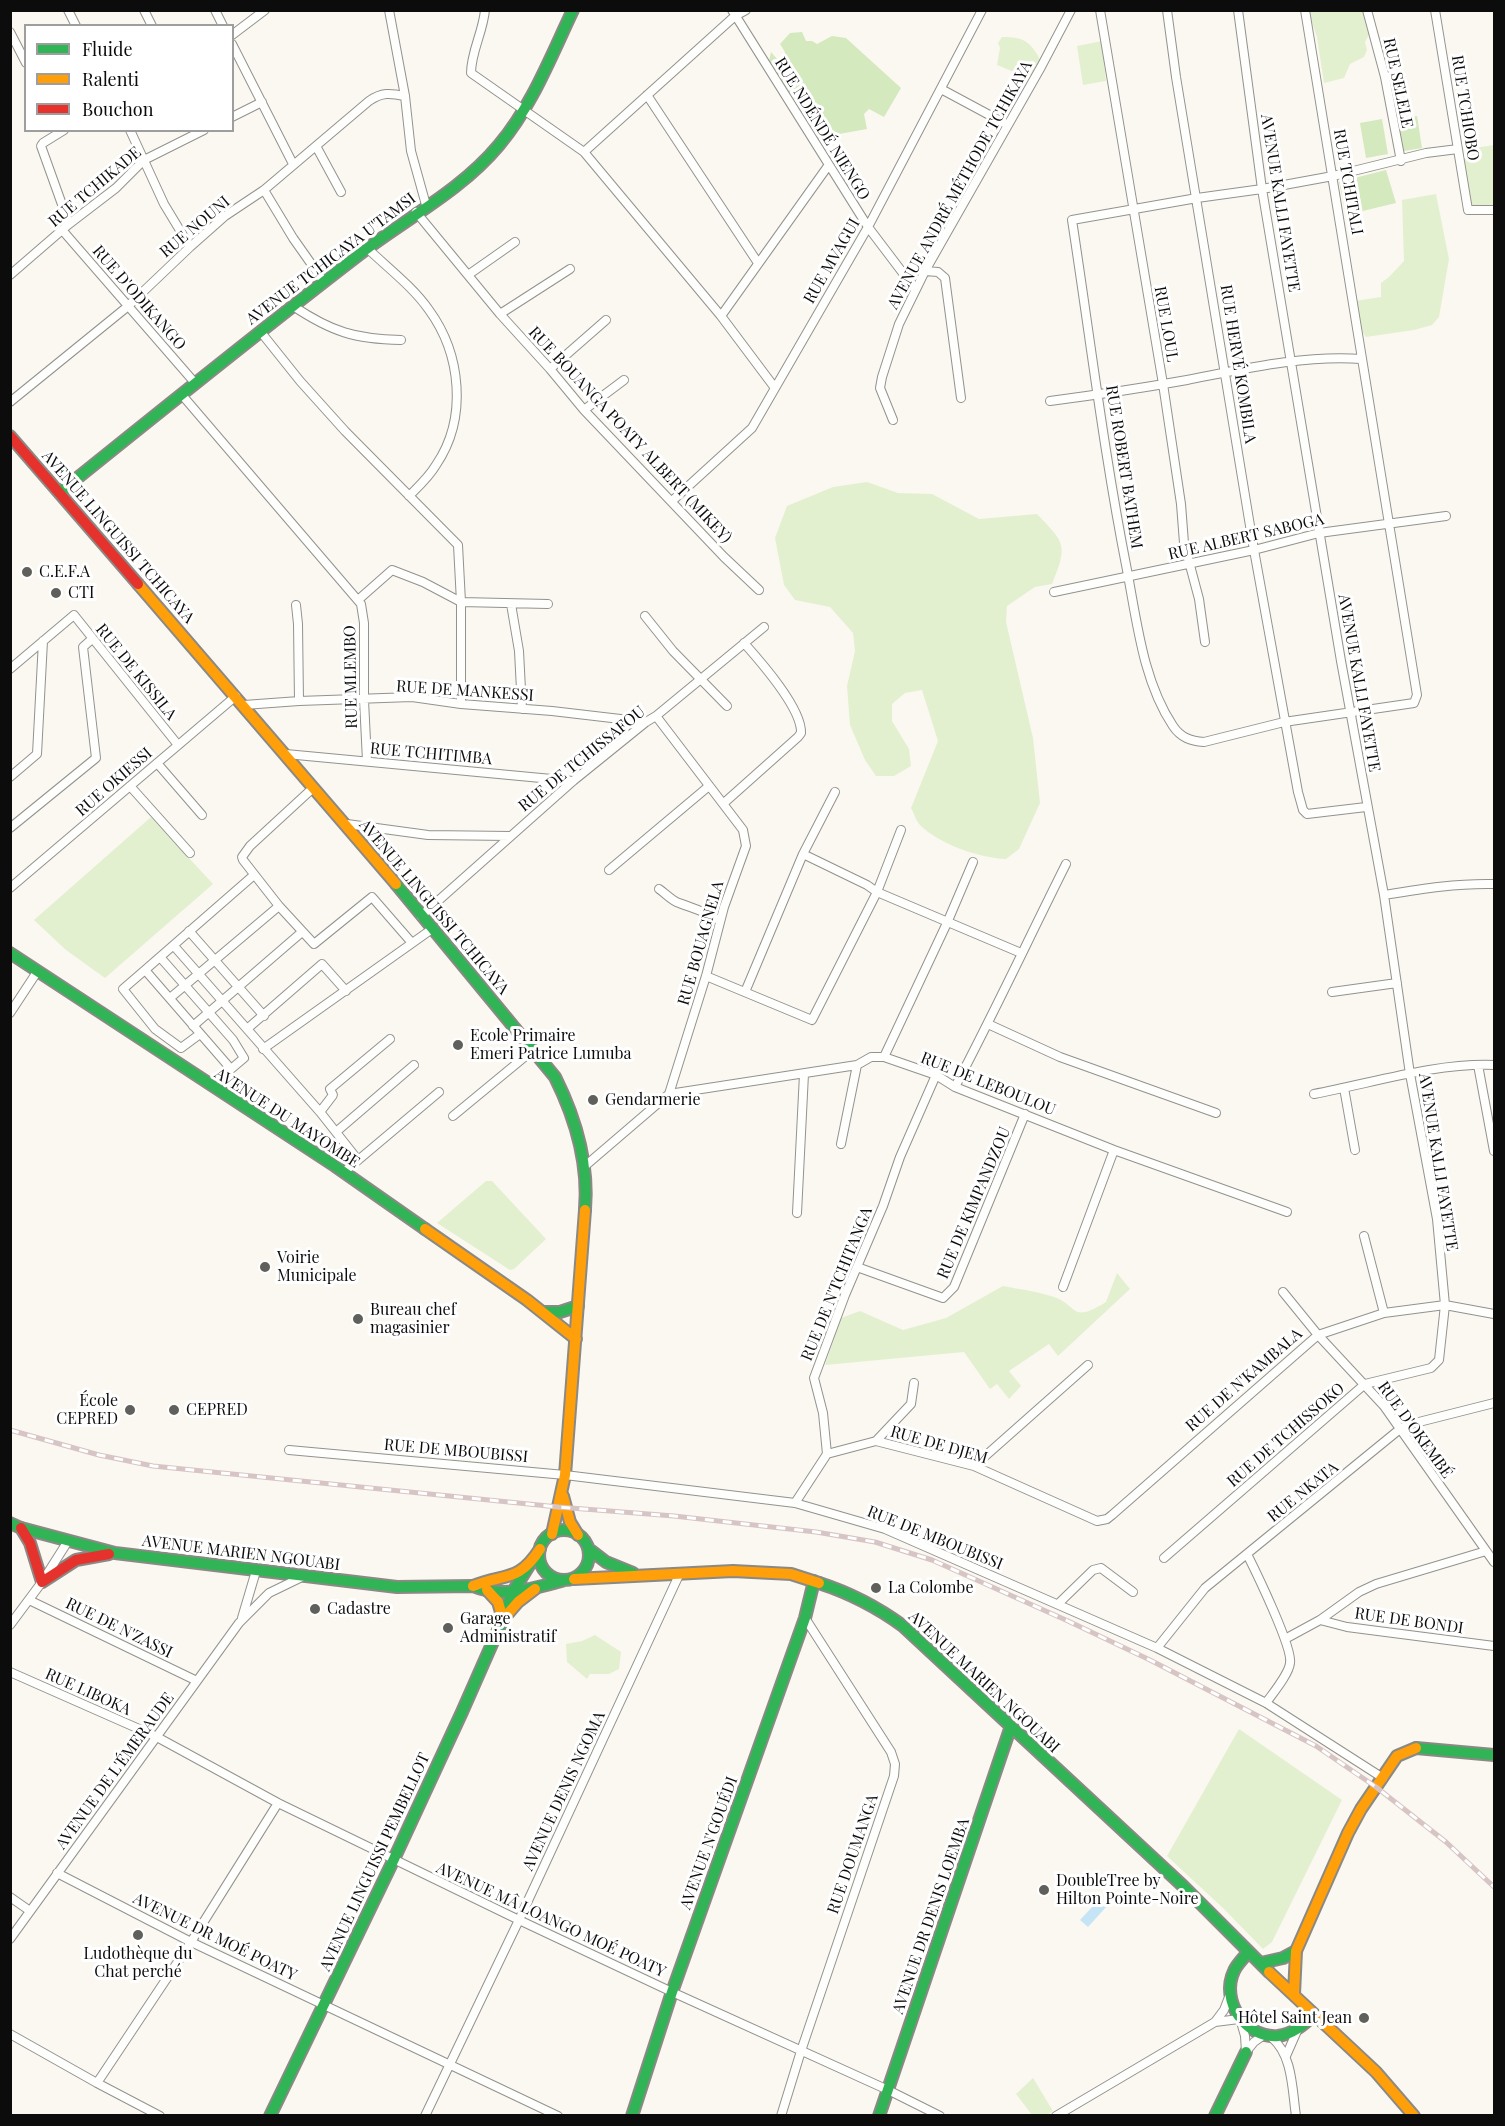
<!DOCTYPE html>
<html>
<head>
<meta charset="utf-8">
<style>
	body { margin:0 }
	#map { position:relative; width:1505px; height:2126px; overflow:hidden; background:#faf8f0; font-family:"Playfair Display",serif }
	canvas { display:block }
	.frame { position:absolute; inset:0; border:12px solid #0c0c0c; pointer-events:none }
	.legend { position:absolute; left:24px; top:24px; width:210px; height:108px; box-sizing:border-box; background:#fff; border:2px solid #9e9e9e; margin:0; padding:8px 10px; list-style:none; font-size:18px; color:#0c0c0c }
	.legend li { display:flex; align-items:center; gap:12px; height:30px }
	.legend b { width:30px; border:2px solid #9e9e9e }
</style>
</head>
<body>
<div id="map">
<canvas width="1505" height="2126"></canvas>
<div class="frame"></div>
<ul class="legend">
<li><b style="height:8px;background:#30b455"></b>Fluide</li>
<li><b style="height:8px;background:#ff9f0a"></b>Ralenti</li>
<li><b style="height:8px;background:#e5322d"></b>Bouchon</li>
</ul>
</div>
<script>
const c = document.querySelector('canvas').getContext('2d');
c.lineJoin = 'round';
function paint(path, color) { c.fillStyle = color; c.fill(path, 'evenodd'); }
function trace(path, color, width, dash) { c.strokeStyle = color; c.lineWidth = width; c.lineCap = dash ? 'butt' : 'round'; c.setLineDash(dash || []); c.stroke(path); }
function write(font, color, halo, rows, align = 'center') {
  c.font = font + ' "Playfair Display",serif'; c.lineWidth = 6; c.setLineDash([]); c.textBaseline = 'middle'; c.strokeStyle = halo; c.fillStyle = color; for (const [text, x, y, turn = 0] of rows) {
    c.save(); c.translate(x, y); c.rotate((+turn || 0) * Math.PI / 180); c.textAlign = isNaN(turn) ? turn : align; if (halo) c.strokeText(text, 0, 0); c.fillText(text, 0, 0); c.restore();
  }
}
paint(new Path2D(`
	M1308,11H1365L1371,31L1365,42L1367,50L1364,57L1350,64L1344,78L1324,83L1317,37Z
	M1002,37C1024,37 1030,41 1041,61L1032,75L1024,76L997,65L1000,48L998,43Z
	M1102,41L1106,81L1083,85L1077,46Z
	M1494,145V205H1472L1466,194L1462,158L1475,148Z
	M1436,194L1449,259L1439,317L1432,325L1414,330L1366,337C1356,324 1359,316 1355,301L1381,297V283L1389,277L1404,261L1402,200Z
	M867,482L898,493L932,494L979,519L1037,514C1065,543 1068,545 1052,584L1035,587L1007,606L1006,622L1033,738L1040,803L1019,849L1006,859C979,858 939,844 920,825C916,821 914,813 911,808L938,741L922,690L905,693L892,704V721L909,749L911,766L894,776H876L865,760L850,725L847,686L855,651L853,633L830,607L795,600L784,585L775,538L787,506L833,487Z
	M151,817L213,884L105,978L66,950L34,920Z
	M486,1181H492L546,1239L514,1269L510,1270L437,1223Z
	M1117,1273L1130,1289L1058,1356L1049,1344L1009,1371L1021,1386L1009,1399L997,1384L990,1389L964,1352L825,1365L841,1318L860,1311L903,1330L946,1318L1003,1286C1019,1289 1035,1291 1051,1296C1079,1304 1069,1325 1106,1302Z
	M595,1635L621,1652L619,1669L609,1674H590L587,1679L567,1662L566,1644L582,1641Z
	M1239,1729L1342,1800L1272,1942L1263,1949L1223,1908L1167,1856Z
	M1033,2078L1053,2111L1047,2115H1032L1016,2094Z`), '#e3f0cf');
paint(new Path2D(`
	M802,32L806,41H812L817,44L832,36L846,38L901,88L884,117L869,109L864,114L867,129L839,134L810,118L768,66L771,52L777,59L784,56L785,52L780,44L790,33Z
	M1417,116L1422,148L1404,151L1398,119Z
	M1382,119L1388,154L1366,158L1360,123Z
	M1386,170L1396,203L1346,215L1339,182Z`), '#d4e9bd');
paint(new Path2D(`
	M1095,1895L1107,1906L1088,1927L1080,1920L1093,1906L1089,1902Z`), '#c5e5f6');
const street = new Path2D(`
	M68,10L76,26
	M144,10L152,26
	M215,10L223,26
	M389,10L405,96L411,151L426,205
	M485,10C483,32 471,52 471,73L584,152L721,316L775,388
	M732,10L868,227L915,289
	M1100,10L1163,384L1181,504L1184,543L1199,599L1205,642
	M1167,10L1176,77L1254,550L1298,792L1303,810L1307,814L1366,807
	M1305,10C1344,238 1378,467 1417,695L1414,703L1284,722L1204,742C1191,741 1181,738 1173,726C1143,681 1137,622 1127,570C1104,454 1090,337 1072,220L1197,198L1262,189L1333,176L1426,153L1458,149
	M1367,10L1385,77L1401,161
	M1435,10L1468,210H1494
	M10,32L26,63
	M232,35L265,10
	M232,44L293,164
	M941,89L1008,125
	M647,95L758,263
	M232,117L262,102
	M64,130L43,143L41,146L69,224
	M130,130L164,204L190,247
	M316,146L341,192
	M584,152L735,16L746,10
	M264,190L293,238L324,282
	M416,212L500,314L550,369L584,410L724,557L759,590
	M63,231L195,383
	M367,248C388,268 413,287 429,310C461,354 468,418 436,465C429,477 419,486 409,496
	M925,271L938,272L945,278L961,398
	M10,275L69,224L116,188L144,160L204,130
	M468,275L515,242
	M293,306C332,332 355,339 401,340
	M500,314L570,269
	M721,316L828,166
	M260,331L300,381L345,431L458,545L461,602V704
	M550,369L606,320
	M182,395L361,604L364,623V700L367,761
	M1050,401C1096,395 1142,388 1187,380C1244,369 1303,355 1361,359
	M10,402L127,307L190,247L225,216L264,190L369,101C382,92 390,93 405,96
	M584,410L624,380
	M893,420L880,388L882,377L899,324L925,271L1041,67L1071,10
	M672,501L752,428L868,227L982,10
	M1054,592L1254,550L1319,533L1446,516
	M358,600L392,570L423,582L461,602L548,604
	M511,604L519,651L522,709
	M296,605L298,624L299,701
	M645,616L673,651L727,706
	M10,669L74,615L178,745
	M244,705L299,701L412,697L461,704L552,711L646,722
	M286,754L573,781
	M157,763L202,815
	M10,777L37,754L43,641
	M130,786L190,853
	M313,788L250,846L242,857L243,860L279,906L314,944L372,897L412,943
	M724,803L798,737L801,733C802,708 760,661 744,643
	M347,824L428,835L510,836
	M10,828L96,758L83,647L92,639
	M803,854L867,885L877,892L1021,953
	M609,870L709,786
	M10,888L236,696
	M659,889C665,893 672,901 679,903C695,909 705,911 720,921
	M1384,895C1421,889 1457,883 1494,884
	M421,916L573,781L646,722L656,716L764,627
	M189,931L264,1016
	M174,946L320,1112L358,1160
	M160,957L233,1040L244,1058L231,1069L145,970L254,875
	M145,970L123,989L155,1029L181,1048L200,1034
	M706,976L812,1020L877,892L901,830
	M745,992L803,854L835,792
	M1332,992L1397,983
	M170,998L279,906
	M10,1013L37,972
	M988,1024L1060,1057L1216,1113
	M193,1026L302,932
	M247,1029L322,964L346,991
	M263,1049L432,929
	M884,1057L947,923L973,862
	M1478,1065L1494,1151
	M955,1087C994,1013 1029,938 1066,864
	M1344,1088L1355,1150
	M669,1094L857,1065L871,1057H884L936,1075L955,1087L1114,1150L1287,1212
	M1314,1094C1373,1083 1434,1063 1494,1065
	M320,1112L333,1095L330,1089L390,1039
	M453,1116L533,1050
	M336,1132L414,1065
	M841,1144L857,1065
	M585,1166L669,1094L706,976L724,907L746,846L743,830L656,716
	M344,1172L439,1092
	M797,1213L804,1074
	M1364,1236L1384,1313
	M857,1267L943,1298L954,1287L1025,1114
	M1063,1287L1114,1150
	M1283,1292L1318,1335L1384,1406L1494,1562
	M876,1441L911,1404L914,1383
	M289,1450L565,1475L795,1503L885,1529L1157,1648L1266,1703L1383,1778
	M827,1454L876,1441L974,1466L1097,1521L1107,1519L1112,1515L1318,1335L1384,1313L1445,1305L1494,1314
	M974,1466L1088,1365
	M795,1503L827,1454L823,1413L814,1378L845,1295L883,1206L900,1157L936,1075
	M1247,1554C1256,1572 1293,1648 1290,1663C1289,1674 1273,1693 1266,1703
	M1164,1558L1365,1384L1431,1368L1439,1360L1445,1305L1437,1219L1410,1074L1384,895L1341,661L1262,189L1238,10
	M29,1600L197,1681
	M1058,1604L1093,1570L1101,1568L1133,1592
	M242,1618L256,1571
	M1320,1620L1347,1627L1494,1646
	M10,1625L42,1582L68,1541
	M1285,1639L1320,1620L1359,1592L1376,1584L1486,1551
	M1157,1648L1205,1588L1400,1429L1411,1424L1494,1403
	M10,1672L155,1736L278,1803L519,1920L672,1992L888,2090L940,2116
	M57,1873L191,1942L558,2116
	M10,1897L30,1911
	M10,1939L239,1623L269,1593L302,1577
	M1215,2022L1224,2010L1229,1997
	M1241,2022L1245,2036L1246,2052
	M10,2034L97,2083L160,2116
	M1271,2037C1293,2055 1292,2089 1296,2116
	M1246,2052L1254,2042L1264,2035
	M1286,2056L1297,2031
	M97,2083L191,1942L278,1803
	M425,2116L519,1920L679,1575
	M781,2116L801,2051L894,1776L895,1764L891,1752L805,1618
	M1056,2116L1215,2022L1239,2019`);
const fast = new Path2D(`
	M60,492C158,413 256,334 356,257C403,220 460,192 499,145C532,106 551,56 573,10
	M396,884L555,1077C576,1119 589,1163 585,1210
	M10,953L335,1166L425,1229
	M545,1312H560L578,1306
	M10,1523L21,1528L115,1553L397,1587L473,1586C504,1599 534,1588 565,1580
	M539 1555a25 25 0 1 1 50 0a25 25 0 1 1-50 0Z
	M589,1549L606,1562L633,1573
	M819,1583C850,1593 877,1607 903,1626L1183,1886L1269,1972
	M1416,1748L1494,1755
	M1248,1952C1244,1958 1237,1964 1234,1971C1220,2000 1245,2039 1278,2036C1293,2034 1303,2025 1314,2015
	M1261,1963L1283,1958L1296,1951
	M270,2116L394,1859L462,1712L503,1619L512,1593L530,1564
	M632,2116L672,1992L805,1618L814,1581
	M879,2116L1011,1726
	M1215,2116L1246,2052`);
const slow = new Path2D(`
	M138,584L396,884
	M425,1229L527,1300L576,1339
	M563,1496L570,1522L578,1535
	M552,1534L565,1475L585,1210
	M574,1579L733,1571L791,1574L819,1583
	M473,1586C505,1573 518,1583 540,1549
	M487,1590L498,1602L503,1619
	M505,1617L518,1602L535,1589
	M1269,1972L1376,2072L1414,2116
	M1294,1994L1296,1951L1348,1833L1361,1809L1397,1756L1416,1748`);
const jam = new Path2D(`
	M10,436L138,584
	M21,1528L30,1543L42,1582L76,1560L109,1554`);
trace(street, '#93928f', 10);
trace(fast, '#8a8985', 14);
trace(slow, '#8a8985', 14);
trace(jam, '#8a8985', 14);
trace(street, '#fefefd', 8);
trace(fast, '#30b455', 10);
trace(slow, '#ff9f0a', 10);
trace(jam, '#e5322d', 10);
const rail = new Path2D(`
	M10,1430L99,1455L153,1466L558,1507L674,1516L816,1532L875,1542L932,1560L1068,1621L1150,1660L1316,1746L1376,1787L1446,1842L1494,1887`);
trace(rail, '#d7c4c4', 5);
trace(rail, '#fff', 3, [9]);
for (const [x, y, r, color] of [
	[27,572,6,"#5f5f5c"],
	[56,593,6,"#5f5f5c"],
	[458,1045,6,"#5f5f5c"],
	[593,1100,6,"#5f5f5c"],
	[265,1267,6,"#5f5f5c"],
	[358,1319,6,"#5f5f5c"],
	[130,1410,6,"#5f5f5c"],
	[174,1410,6,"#5f5f5c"],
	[876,1588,6,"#5f5f5c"],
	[315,1609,6,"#5f5f5c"],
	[448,1628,6,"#5f5f5c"],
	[1044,1890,6,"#5f5f5c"],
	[138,1935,6,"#5f5f5c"],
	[1364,2018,6,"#5f5f5c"]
]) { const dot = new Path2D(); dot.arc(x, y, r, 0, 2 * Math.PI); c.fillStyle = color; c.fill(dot); trace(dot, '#fff', 2); }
write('16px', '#0c0c0c', '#fff', [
	["RUE SELELE",1398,83,78],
	["RUE TCHIOBO",1465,108,81],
	["RUE NDÉNDÉ NIENGO",822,129,58],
	["RUE TCHITALI",1348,182,80],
	["AVENUE ANDRÉ MÉTHODE TCHIKAYA",960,185,-61],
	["RUE TCHIKADE",95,187,-40],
	["AVENUE KALLI FAYETTE",1280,203,81],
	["RUE NOUNI",195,227,-40],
	["AVENUE TCHICAYA U'TAMSI",331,259,-37],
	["RUE MVAGUI",832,261,-60],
	["RUE D'ODIKANGO",139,298,49],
	["RUE LOUL",1166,324,80],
	["RUE HERVÉ KOMBILA",1238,364,81],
	["RUE BOUANGA POATY ALBERT (MIKEY)",630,435,47],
	["RUE ROBERT BATHEM",1124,467,81],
	["AVENUE LINGUISSI TCHICAYA",118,537,49],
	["RUE ALBERT SABOGA",1246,537,-13],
	["RUE DE KISSILA",136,672,51],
	["RUE MLEMBO",351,677,-91],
	["AVENUE KALLI FAYETTE",1359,683,80],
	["RUE DE MANKESSI",465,691,4],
	["RUE TCHITIMBA",431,754,5],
	["RUE DE TCHISSAFOU",582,759,-39],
	["RUE OKIESSI",114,782,-41],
	["AVENUE LINGUISSI TCHICAYA",434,907,50],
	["RUE BOUAGNELA",701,943,-74],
	["RUE DE LEBOULOU",988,1084,22],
	["AVENUE DU MAYOMBE",287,1118,33],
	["AVENUE KALLI FAYETTE",1438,1162,81],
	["RUE DE KIMPANDZOU",974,1203,-67],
	["RUE DE N'TCHITANGA",837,1284,-68],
	["RUE DE N'KAMBALA",1244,1380,-41],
	["RUE D'OKEMBÉ",1415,1430,54],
	["RUE DE TCHISSOKO",1286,1435,-41],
	["RUE DE DJEM",939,1445,16],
	["RUE DE MBOUBISSI",456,1451,5],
	["RUE NKATA",1303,1492,-39],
	["RUE DE MBOUBISSI",935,1538,22],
	["AVENUE MARIEN NGOUABI",241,1553,7],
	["RUE DE BONDI",1409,1621,8],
	["RUE DE N'ZASSI",119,1628,26],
	["AVENUE MARIEN NGOUABI",984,1682,43],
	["RUE LIBOKA",88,1692,24],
	["AVENUE DE L'ÉMERAUDE",115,1771,-54],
	["AVENUE DENIS NGOMA",564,1791,-65],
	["AVENUE N'GOUÉDI",709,1843,-70],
	["RUE DOUMANGA",853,1854,-71],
	["AVENUE LINGUISSI PEMBELLOT",375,1862,-65],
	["AVENUE DR DENIS LOEMBA",931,1916,-71],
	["AVENUE MÂ LOANGO MOÉ POATY",551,1920,25],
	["AVENUE DR MOÉ POATY",215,1937,26]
]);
write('16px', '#0c0c0c', '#fff', [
	["C.E.F.A",39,572],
	["CTI",68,593],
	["Ecole Primaire",470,1036],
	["Emeri Patrice Lumuba",470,1054],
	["Gendarmerie",605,1100],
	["Voirie",277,1258],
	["Municipale",277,1276],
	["Bureau chef",370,1310],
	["magasinier",370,1328],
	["École",118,1401,"right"],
	["CEPRED",118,1419,"right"],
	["CEPRED",186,1410],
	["La Colombe",888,1588],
	["Cadastre",327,1609],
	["Garage",460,1619],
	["Administratif",460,1637],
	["DoubleTree by",1056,1881],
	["Hilton Pointe-Noire",1056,1899],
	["Ludothèque du",138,1954,"center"],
	["Chat perché",138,1972,"center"],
	["Hôtel Saint Jean",1352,2018,"right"]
], 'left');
</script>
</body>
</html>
